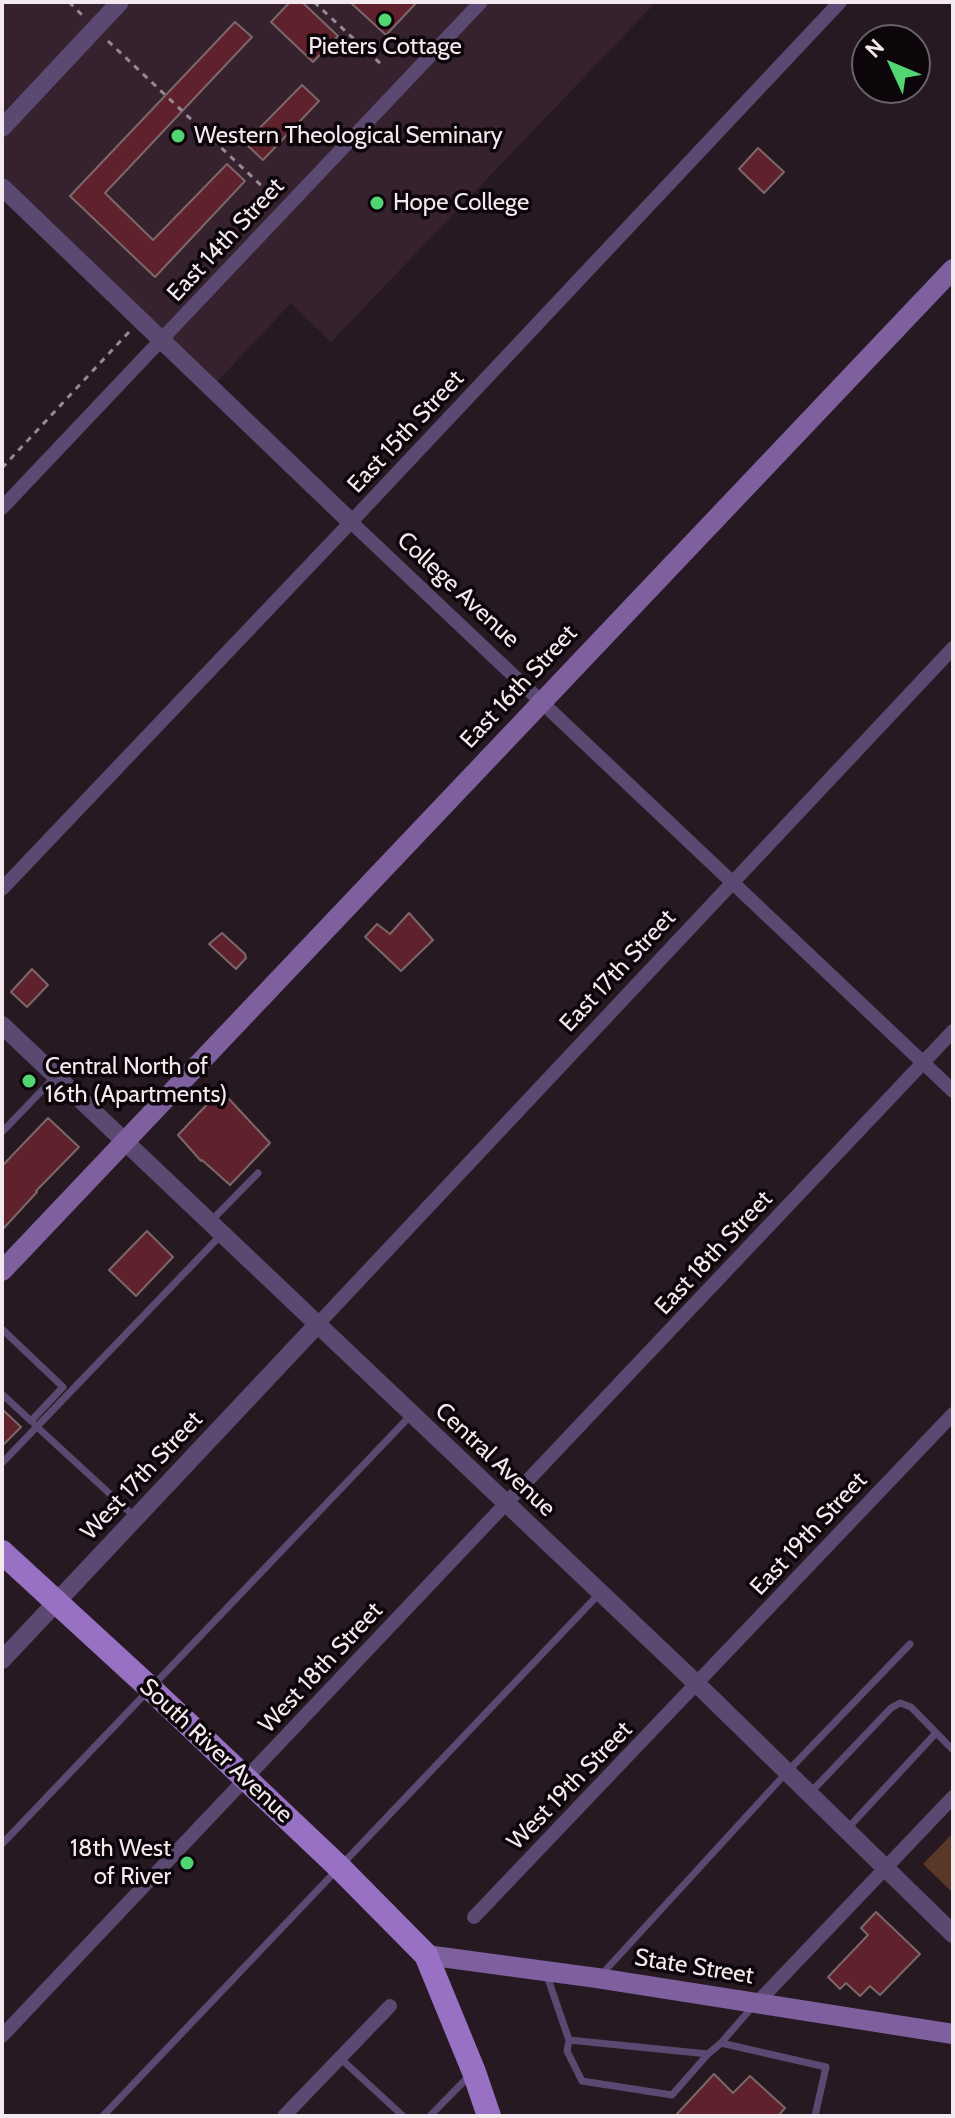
<!DOCTYPE html>
<html>
<head>
<meta charset="utf-8">
<style>
	body { margin:0 }
	#map { position:relative; width:955px; height:2118px; overflow:hidden; background:#271922; font-family:Cabin,sans-serif }
	canvas { display:block }
	.frame { position:absolute; inset:0; border:4px solid #f3e9ef; pointer-events:none }
	.north { position:absolute; left:851px; top:24px; width:80px; height:80px; box-sizing:border-box; background:#0c060a; border:2px solid #686166; border-radius:50%; rotate:314deg; font-size:22px; font-weight:700; line-height:32px; text-align:center; color:#f3e9ef }
	.north::after { content:''; display:block; margin:auto; width:28px; height:36px; background:#52d673; clip-path:polygon(50% 0,100% 100%,50% 72%,0 100%) }
</style>
</head>
<body>
<div id="map">
<canvas width="955" height="2118"></canvas>
<div class="frame"></div>
<div class="north">N</div>
</div>
<script>
const c = document.querySelector('canvas').getContext('2d');
c.lineJoin = 'round';
function paint(path, color) { c.fillStyle = color; c.fill(path, 'evenodd'); }
function trace(path, color, width, dash) { c.strokeStyle = color; c.lineWidth = width; c.lineCap = dash ? 'butt' : 'round'; c.setLineDash(dash || []); c.stroke(path); }
function write(font, color, halo, rows, align = 'center') {
  c.font = font + ' Cabin,sans-serif'; c.lineWidth = 7; c.setLineDash([]); c.textBaseline = 'middle'; c.strokeStyle = halo; c.fillStyle = color; for (const [text, x, y, turn = 0] of rows) {
    c.save(); c.translate(x, y); c.rotate((+turn || 0) * Math.PI / 180); c.textAlign = isNaN(turn) ? turn : align; if (halo) c.strokeText(text, 0, 0); c.fillText(text, 0, 0); c.restore();
  }
}
paint(new Path2D(`
	M2,2H656L331,342L291,303L212,387L2,187Z`), '#36222f');
paint(new Path2D(`
	M953,1833V1893L923,1864Z`), '#593827');
const building = new Path2D(`
	M290,2H302L338,36L313,62L271,22Z
	M350,2H417L386,35Z
	M235,22L252,37L105,193L153,240L227,164L245,181L155,277L70,196Z
	M302,85L319,101L263,160L245,143Z
	M758,148L784,172L764,193L739,169Z
	M409,913L433,940L401,971L365,937L377,924L390,934Z
	M222,933L245,954L246,958L236,969L209,944Z
	M32,969L48,985L27,1007L11,992Z
	M217,1094L226,1102L229,1099L270,1143L230,1185L202,1160L201,1161L178,1135Z
	M48,1118L79,1147L36,1191L37,1192L2,1230V1166Z
	M147,1231L173,1257L136,1296L109,1270Z
	M2,1409L21,1427L2,1446Z
	M876,1912L920,1954L880,1995L870,1986L860,1996L846,1983L840,1989L828,1977L868,1935L861,1928Z
	M714,2074L733,2093L750,2076L785,2108L778,2116H675Z`);
paint(building, '#5f222c');
trace(building, '#7c6768', 2);
trace(new Path2D(`
	M69,2L83,16
	M314,2L382,65
	M108,41L265,189
	M2,468L129,332`), '#958a91', 3, [6, 6]);
trace(new Path2D(`
	M2,1132L54,1078
	M212,1220L258,1173
	M2,1329L63,1387L31,1421L2,1394
	M35,1425L135,1517
	M2,1463L220,1236
	M811,1792L891,1708L900,1703L911,1707L953,1750
	M848,1828L936,1733
	M2,1844L411,1415
	M602,1974L787,1772L910,1644
	M547,1976L569,2040L708,2054L721,2043L826,2067L815,2116
	M569,2040L567,2051L582,2081L672,2095L708,2054
	M721,2043L754,2005
	M340,2058L403,2116
	M103,2116L599,1594
	M430,2116L470,2075`), '#5b4971', 7);
trace(new Path2D(`
	M2,508L481,2
	M351,522L953,1091
	M2,889L351,522L840,2
	M317,1325L953,648
	M474,1917L953,1414
	M756,2004L953,1797
	M2,2036L953,1031
	M284,2116L390,2006`), '#5b4971', 14);
trace(new Path2D(`
	M2,128L120,2
	M2,187L351,522
	M2,1025L697,1684L953,1934
	M2,1660L317,1325`), '#5b4971', 18);
trace(new Path2D(`
	M2,1271L953,269
	M426,1955L597,1978L953,2034`), '#7e609f', 20);
trace(new Path2D(`
	M2,1552L150,1688L339,1867L426,1955L474,2072L489,2116`), '#9971c4', 24);
for (const [x, y, r, color] of [
	[385,20,8,"#52d673"],
	[178,136,8,"#52d673"],
	[377,203,8,"#52d673"],
	[29,1081,8,"#52d673"],
	[187,1863,8,"#52d673"]
]) { const dot = new Path2D(); dot.arc(x, y, r, 0, 2 * Math.PI); c.fillStyle = color; c.fill(dot); trace(dot, '#0c060a', 3); }
write('24px', '#f3e9ef', '#0c060a', [
	["Pieters Cottage",385,47,"center"],
	["Western Theological Seminary",194,136],
	["Hope College",393,203],
	["Central North of",45,1067],
	["16th (Apartments)",45,1095],
	["18th West",171,1849,"right"],
	["of River",171,1877,"right"]
], 'left');
write('24px', '#f3e9ef', '#0c060a', [
	["East 14th Street",226,240,-47],
	["East 15th Street",406,432,-47],
	["College Avenue",458,590,43],
	["East 16th Street",519,687,-47],
	["East 17th Street",618,971,-47],
	["East 18th Street",714,1253,-47],
	["Central Avenue",495,1460,43],
	["West 17th Street",142,1476,-47],
	["East 19th Street",809,1534,-47],
	["West 18th Street",321,1668,-47],
	["South River Avenue",216,1751,43],
	["West 19th Street",570,1786,-46],
	["State Street",694,1967,9]
]);
</script>
</body>
</html>
